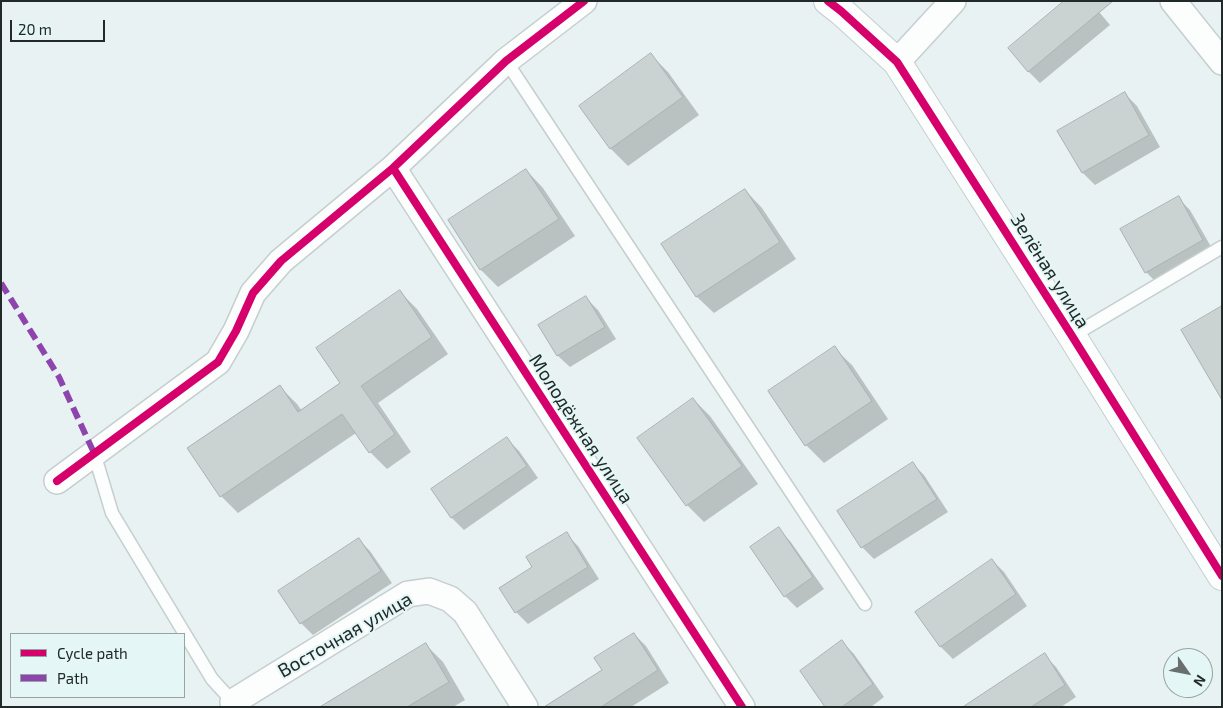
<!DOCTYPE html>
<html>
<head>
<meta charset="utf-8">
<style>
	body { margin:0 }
	#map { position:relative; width:1223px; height:708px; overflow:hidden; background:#e8f2f2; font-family:"Exo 2",sans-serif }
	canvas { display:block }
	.frame { position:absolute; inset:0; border:2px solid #222929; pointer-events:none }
	.legend { position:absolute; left:10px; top:633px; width:175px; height:65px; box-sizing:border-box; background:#e4f6f5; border:1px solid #96a4a3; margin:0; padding:6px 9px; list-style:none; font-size:15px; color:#222929 }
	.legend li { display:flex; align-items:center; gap:10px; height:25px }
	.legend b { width:25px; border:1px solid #96a4a3 }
	.north { position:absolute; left:1163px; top:648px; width:50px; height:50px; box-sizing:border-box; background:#e4f6f5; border:1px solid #96a4a3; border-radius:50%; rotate:123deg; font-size:14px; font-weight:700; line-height:20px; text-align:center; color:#222929 }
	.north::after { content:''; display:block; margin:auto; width:18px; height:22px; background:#676f6f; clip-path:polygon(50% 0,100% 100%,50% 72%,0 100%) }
	.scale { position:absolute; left:10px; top:20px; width:95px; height:22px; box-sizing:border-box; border:2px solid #222929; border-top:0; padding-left:6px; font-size:15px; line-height:18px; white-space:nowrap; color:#222929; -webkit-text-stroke:4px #e4f6f5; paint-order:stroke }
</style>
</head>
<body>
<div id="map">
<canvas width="1223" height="708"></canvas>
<div class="frame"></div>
<ul class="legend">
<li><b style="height:6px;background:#d6006c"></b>Cycle path</li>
<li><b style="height:6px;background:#8e44ad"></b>Path</li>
</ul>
<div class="north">N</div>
<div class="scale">20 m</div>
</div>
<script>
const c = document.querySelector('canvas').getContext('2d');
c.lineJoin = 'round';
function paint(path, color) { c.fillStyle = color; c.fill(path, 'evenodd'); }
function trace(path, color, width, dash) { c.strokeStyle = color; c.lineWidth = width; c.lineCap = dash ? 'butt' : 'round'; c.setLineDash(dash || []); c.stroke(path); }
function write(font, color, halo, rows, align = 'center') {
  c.font = font + ' "Exo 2",sans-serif'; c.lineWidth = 4; c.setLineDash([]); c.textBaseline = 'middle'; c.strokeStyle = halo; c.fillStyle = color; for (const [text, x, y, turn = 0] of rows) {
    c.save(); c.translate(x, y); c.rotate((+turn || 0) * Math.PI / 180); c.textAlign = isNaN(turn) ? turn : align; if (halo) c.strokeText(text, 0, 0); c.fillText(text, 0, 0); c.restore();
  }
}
paint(new Path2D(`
	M1090,1L1110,25L1040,83L1028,71Z
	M651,55L668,72L699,115L628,166L611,149L581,106Z
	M1125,94L1137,106L1160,147L1095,185L1083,173L1059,131Z
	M526,170L543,188L575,236L498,287L481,270L449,220Z
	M745,190L762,208L796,259L714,313L696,296Z
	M1178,198L1190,210L1214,252L1158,284L1146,272Z
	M400,292L417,309L448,354L378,403L411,452L387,469L370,452L356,433L238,513L221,496L280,387L297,404L302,411L342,383Z
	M586,298L598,310L616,339L570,367L558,356Z
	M834,348L852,365L888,419L824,463L806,445L770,392Z
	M693,399L710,416L758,484L704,522L687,505Z
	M507,439L519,451L538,478L464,530L452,518L433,490Z
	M912,463L924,475L948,512L874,559L862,547Z
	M778,529L790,541L824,589L797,608L785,596Z
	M566,534L578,546L599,579L528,624L516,612L534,568Z
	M358,539L370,551L392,583L313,635L301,623L280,591Z
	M992,560L1004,572L1027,606L953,659L941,647L917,612Z
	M634,634L646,646L669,683L631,707H577L604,670Z
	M842,642L854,654L884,697L871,707H827Z
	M426,645L443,662L465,700L453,707H343Z
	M1044,655L1056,667L1076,697L1061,707H978Z`), '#0003');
const building = new Path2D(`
	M1064,1H1113L1028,72L1008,48Z
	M651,53L683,97L610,149L579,106Z
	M1125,92L1149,135L1082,173L1057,131Z
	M526,169L559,219L480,270L448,220Z
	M745,189L780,242L696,297L661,244Z
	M1179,196L1203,240L1145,273L1120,229Z
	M400,290L432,337L361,386L395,434L369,453L342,414L220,497L187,448L280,385L298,412L340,383L316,348Z
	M586,296L605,327L557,356L538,325Z
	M1222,306V400L1181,330Z
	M835,346L872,401L805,446L768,391Z
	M693,398L742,466L686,506L637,438Z
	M507,437L527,466L451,518L431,489Z
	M913,462L937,499L861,548L837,511Z
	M779,527L813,577L784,597L750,547Z
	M567,532L588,567L515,613L499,588L532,567L526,557Z
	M359,538L381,571L300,624L278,591Z
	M992,559L1016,594L940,647L915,612Z
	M634,633L658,670L601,707H544L602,670L594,658Z
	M842,640L873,684L842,707H825L800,671Z
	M426,643L449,682L407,707H320Z
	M1045,653L1065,685L1031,707H963Z`);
paint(building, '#cad2d2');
trace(building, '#a9b1b1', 1);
const service = new Path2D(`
	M506,61L865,604
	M1072,336L1222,247
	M94,453L112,513L212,679L233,702L235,707`);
const minor = new Path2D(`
	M1173,1L1222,62
	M897,62L953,1
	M393,168L742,707
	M57,481L218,362L236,331L253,293L281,261L393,168L506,61L584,1
	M233,702L408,594L429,591L450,599L465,612L525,707`);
const tertiary = new Path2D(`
	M828,1L841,11L897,62L1072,336L1222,576`);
trace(service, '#c6cece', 15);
trace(minor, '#c6cece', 28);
trace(tertiary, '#c6cece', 30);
trace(service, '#fcfdfd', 12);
trace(minor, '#fcfdfd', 25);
trace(tertiary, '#fcfdfd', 28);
trace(new Path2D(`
	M1,283L59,377L94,453`), '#8e44ad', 6, [12, 6]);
trace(new Path2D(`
	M828,1L841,11L897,62L1072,336L1222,576
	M393,168L742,707
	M57,481L218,362L236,331L253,293L281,261L393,168L506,61L584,1`), '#d6006c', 8);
write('19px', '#222929', '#e4f6f5', [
	["Зелёная улица",1050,271,58],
	["Молодёжная улица",581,429,57],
	["Восточная улица",345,635,-30]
]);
</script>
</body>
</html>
